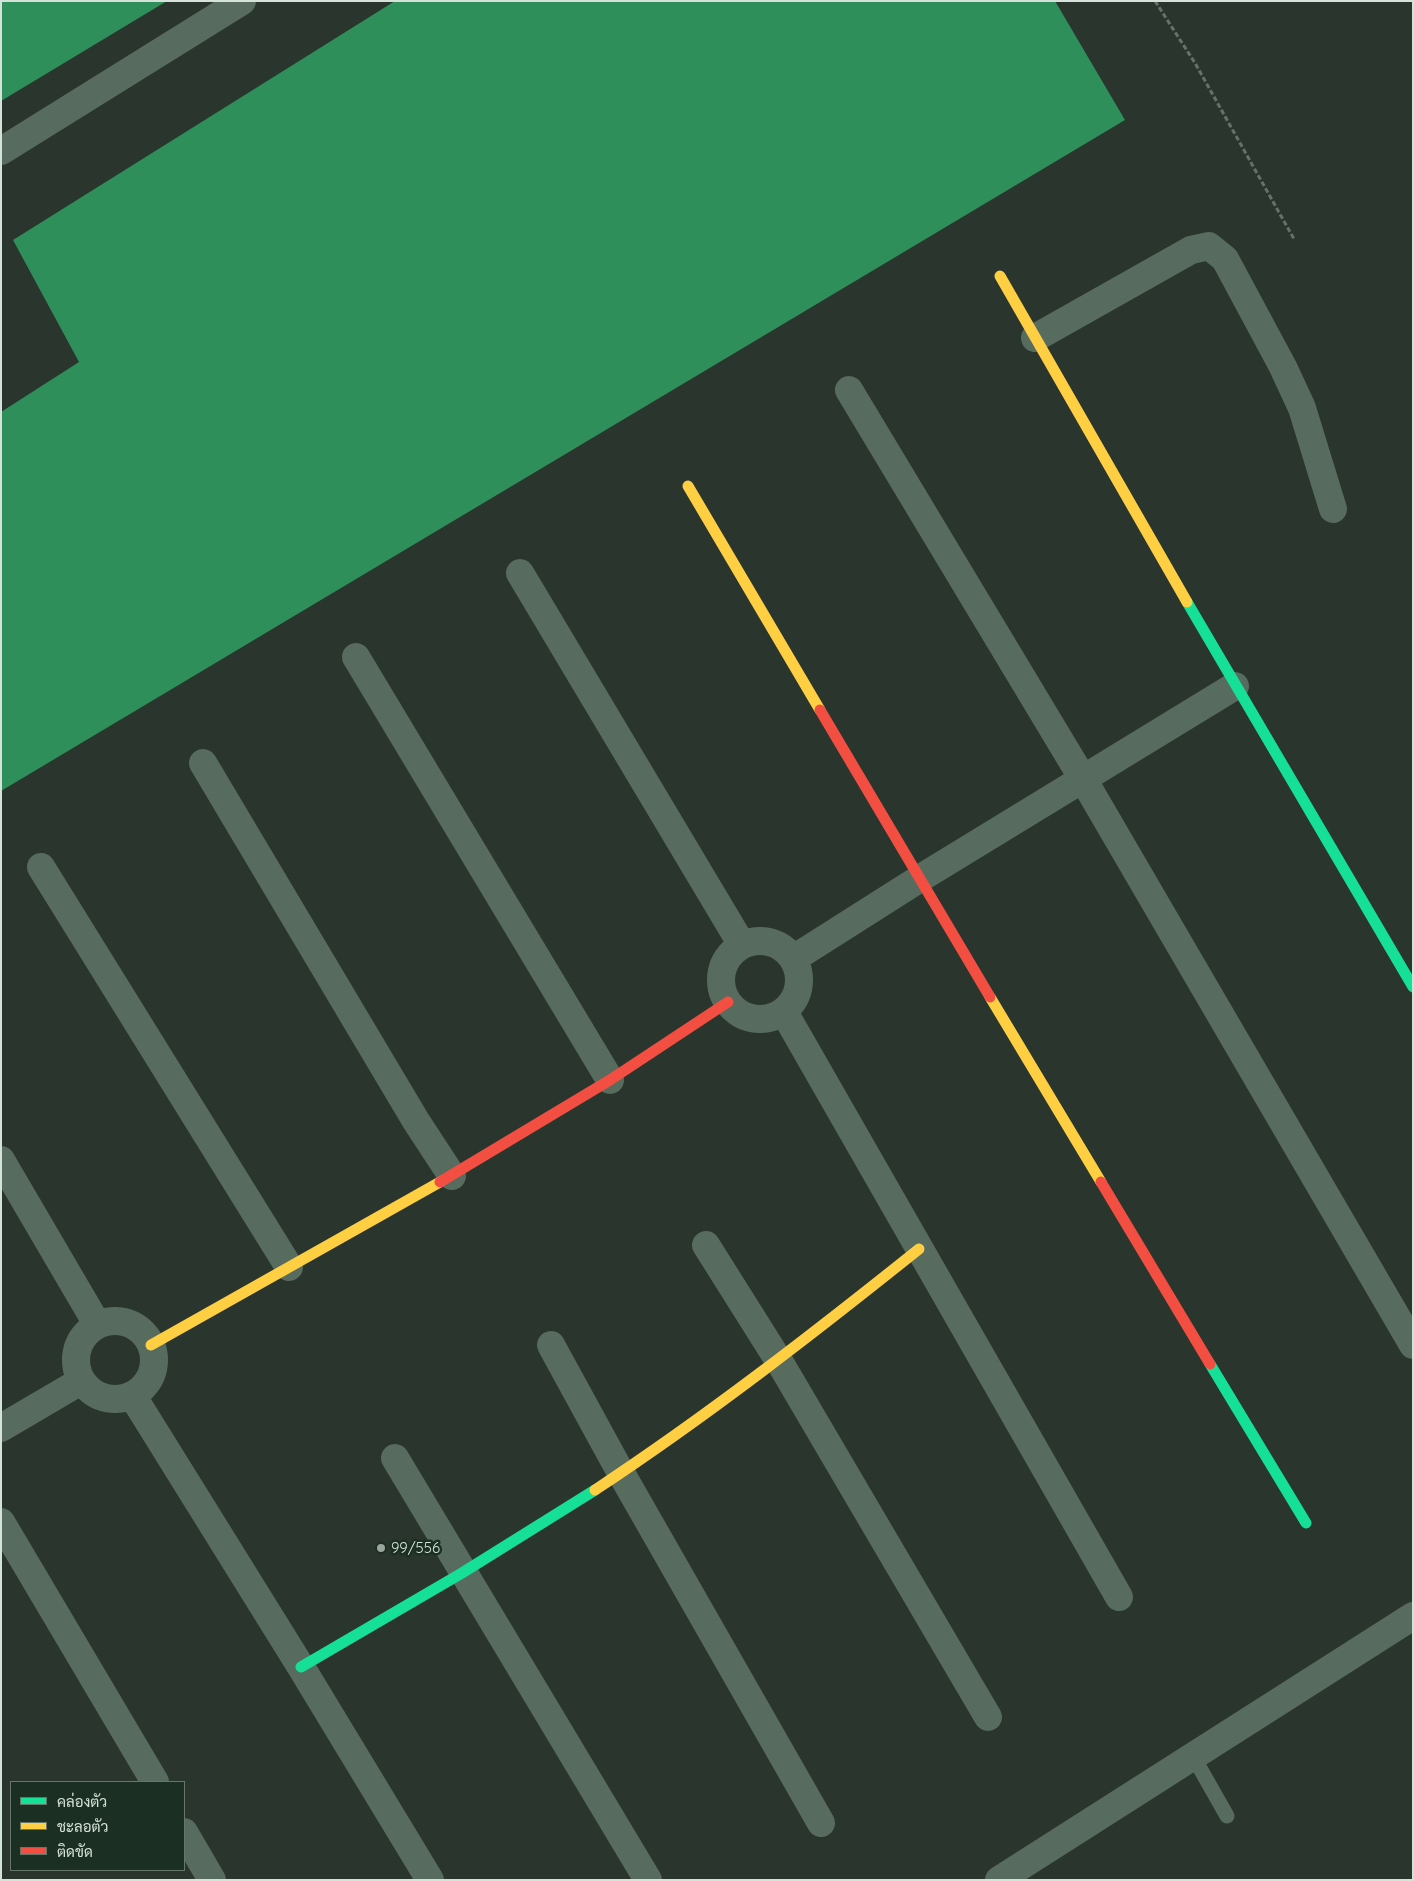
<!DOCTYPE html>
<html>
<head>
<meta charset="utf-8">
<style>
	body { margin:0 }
	#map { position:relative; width:1414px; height:1881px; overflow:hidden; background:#2a352d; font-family:Quicksand,Sarabun,sans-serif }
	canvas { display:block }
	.frame { position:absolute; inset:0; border:2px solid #d5e2d9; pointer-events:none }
	.legend { position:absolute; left:10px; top:1781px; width:175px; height:90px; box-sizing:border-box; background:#1b3022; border:1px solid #65776b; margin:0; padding:6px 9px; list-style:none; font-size:15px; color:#d5e2d9 }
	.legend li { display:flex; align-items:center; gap:10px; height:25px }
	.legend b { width:25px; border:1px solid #65776b }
</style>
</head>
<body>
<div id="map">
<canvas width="1414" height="1881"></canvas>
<div class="frame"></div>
<ul class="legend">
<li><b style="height:6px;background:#16e098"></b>คล่องตัว</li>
<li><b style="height:6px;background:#ffcf43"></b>ชะลอตัว</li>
<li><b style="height:6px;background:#f24e42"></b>ติดขัด</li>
</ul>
</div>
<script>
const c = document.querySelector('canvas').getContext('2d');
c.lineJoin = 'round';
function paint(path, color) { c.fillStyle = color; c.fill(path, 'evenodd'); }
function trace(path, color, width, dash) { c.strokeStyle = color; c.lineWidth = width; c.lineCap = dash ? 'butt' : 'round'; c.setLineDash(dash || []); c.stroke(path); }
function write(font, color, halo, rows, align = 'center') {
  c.font = font + ' Quicksand,sans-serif'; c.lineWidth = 5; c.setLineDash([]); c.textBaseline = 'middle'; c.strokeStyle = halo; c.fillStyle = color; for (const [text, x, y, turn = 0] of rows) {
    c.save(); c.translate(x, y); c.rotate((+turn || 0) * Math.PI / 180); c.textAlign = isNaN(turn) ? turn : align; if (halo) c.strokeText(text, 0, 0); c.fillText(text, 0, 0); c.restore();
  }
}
paint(new Path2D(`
	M1,1H167L1,101Z
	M395,1H1055L1125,120L1,791V412L79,362L13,240Z`), '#2f8f5a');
trace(new Path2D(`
	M1155,1L1195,63L1294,239`), '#647269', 3, [5, 2.5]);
trace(new Path2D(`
	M1193,1756L1227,1816`), '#576b5e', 15);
trace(new Path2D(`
	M1,151L242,1
	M1035,338L1191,250L1209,246L1225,259L1283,367L1302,408L1333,509
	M849,390L1083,779L1413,1345
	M520,573L742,945
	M356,657L610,1080
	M203,763L416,1121L452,1176
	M41,867L289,1267
	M721 980a39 39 0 1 1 78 0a39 39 0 1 1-78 0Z
	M793,959L919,879L1235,686
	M784,1012L1119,1597
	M1,1160L97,1324
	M706,1245L779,1361L988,1717
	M76 1360a39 39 0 1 1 78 0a39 39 0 1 1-78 0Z
	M551,1345L621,1473L821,1823
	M132,1395L301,1667L430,1880
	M1,1428L81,1381
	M395,1458L648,1880
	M1,1522L155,1782
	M184,1832L212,1880
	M999,1880L1413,1616`), '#576b5e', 28);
trace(new Path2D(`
	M1187,602L1413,987
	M1210,1364L1306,1523
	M301,1667L462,1573L595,1490`), '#16e098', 11);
trace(new Path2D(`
	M1000,276L1187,602
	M688,486L820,710
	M990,997L1101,1182
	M151,1345L440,1182
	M595,1490C707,1416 814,1333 919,1249`), '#ffcf43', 11);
trace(new Path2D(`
	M820,710L990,997
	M440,1182L610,1080L728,1002
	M1101,1182L1210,1364`), '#f24e42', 11);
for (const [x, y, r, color] of [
	[381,1548,5,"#99a59d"]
]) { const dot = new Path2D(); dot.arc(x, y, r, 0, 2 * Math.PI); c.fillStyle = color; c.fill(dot); trace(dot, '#1b3022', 2); }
write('15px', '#d5e2d9', '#1b3022', [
	["99/556",391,1548]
], 'left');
</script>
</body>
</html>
